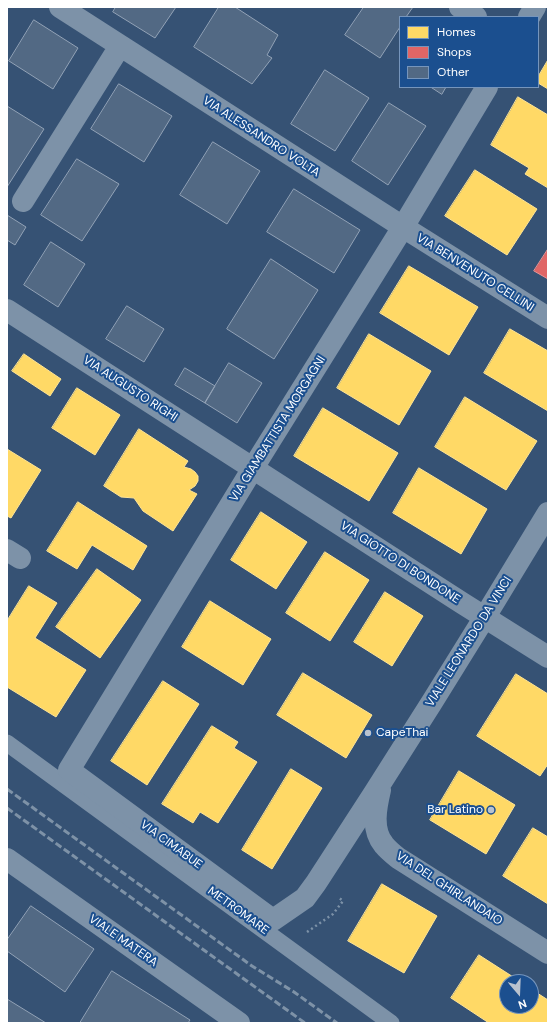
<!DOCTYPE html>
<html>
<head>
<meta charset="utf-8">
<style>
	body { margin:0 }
	#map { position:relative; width:555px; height:1030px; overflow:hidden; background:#365274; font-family:"DM Sans",sans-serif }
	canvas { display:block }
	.frame { position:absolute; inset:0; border:8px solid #fff; pointer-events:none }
	.legend { position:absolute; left:399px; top:16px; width:140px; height:72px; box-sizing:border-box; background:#1b4f8f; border:1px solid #7695bc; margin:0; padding:5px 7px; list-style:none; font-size:12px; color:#fff }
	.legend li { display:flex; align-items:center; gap:8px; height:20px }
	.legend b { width:20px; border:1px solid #7695bc }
	.north { position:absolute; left:499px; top:974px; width:40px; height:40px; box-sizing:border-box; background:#1b4f8f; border:1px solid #7695bc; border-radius:50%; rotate:161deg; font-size:11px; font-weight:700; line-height:16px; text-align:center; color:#fff }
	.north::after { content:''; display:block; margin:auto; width:14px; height:18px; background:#b9c2ce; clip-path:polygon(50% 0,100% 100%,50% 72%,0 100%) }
</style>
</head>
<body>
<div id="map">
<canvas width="555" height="1030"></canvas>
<div class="frame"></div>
<ul class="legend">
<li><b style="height:11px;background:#ffd966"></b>Homes</li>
<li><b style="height:11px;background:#e06666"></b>Shops</li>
<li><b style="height:11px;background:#526984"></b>Other</li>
</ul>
<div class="north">N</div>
</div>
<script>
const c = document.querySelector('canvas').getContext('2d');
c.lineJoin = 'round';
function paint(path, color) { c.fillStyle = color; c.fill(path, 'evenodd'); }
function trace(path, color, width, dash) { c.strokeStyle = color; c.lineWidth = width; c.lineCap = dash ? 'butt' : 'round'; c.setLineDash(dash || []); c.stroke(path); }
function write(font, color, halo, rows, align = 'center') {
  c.font = font + ' "DM Sans",sans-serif'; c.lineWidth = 4; c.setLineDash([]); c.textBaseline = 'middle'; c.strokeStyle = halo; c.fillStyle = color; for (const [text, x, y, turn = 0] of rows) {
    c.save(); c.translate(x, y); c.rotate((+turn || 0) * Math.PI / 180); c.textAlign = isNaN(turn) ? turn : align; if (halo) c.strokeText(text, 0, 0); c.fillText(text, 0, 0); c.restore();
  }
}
const homes = new Path2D(`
	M548,60V89L538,83V77Z
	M518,97L548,115V188L525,174L529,168L491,145Z
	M475,170L537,209L507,255L445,216Z
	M409,266L478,307L449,355L380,313Z
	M510,329L548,351V411L484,373Z
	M369,334L431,371L399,425L337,388Z
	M24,354L61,379L50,396L12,371Z
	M77,388L120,415L95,455L52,428Z
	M465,397L537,441L506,490L435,447Z
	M323,408L398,453L369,501L294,456Z
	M139,429L188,461L184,467L191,469L195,472L198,476V481L195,486L189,490L197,494L173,531L143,511L134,498L121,497L104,486Z
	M7,449L41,470L11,518L7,516Z
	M419,468L487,509L461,554L393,513Z
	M78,502L147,546L133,570L92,545L77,569L47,551Z
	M261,512L307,542L276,589L231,560Z
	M325,552L369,580L330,641L286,613Z
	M97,569L141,600L100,658L56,627Z
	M29,586L57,603L35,638L86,670L56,717L7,687V621Z
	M385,592L423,616L392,666L354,642Z
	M210,601L271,639L243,685L182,647Z
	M303,673L372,715L346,758L277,715Z
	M516,674L548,694V764L540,776L477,736Z
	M163,681L199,704L147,785L111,761Z
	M212,726L238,742L234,748L257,762L218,823L200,812L193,823L162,804Z
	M291,769L322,788L272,869L242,850Z
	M459,771L515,805L486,854L430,820Z
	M533,828L548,837V904L503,876Z
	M382,884L437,916L404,973L348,941Z
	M479,955L521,982H507V1006H531V989L548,1000V1023H489L451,998Z`);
paint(homes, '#ffd966');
trace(homes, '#ffe494', 1);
const shops = new Path2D(`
	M548,249V279L534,271Z`);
paint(shops, '#e06666');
trace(shops, '#e99494', 1);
const building = new Path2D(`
	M116,7H176L155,38L113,12Z
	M219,7H235L278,35L267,55L272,58L252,84L194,47Z
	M364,7H413L406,17H400V27L380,58L345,35Z
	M34,20L78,48L53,89L9,61Z
	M325,70L369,98L335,151L291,124Z
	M119,84L172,116L144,162L91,129Z
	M431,87H446L442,94Z
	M389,103L426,126L388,185L352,161Z
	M7,106L44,129L7,187Z
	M213,142L260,171L227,224L180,195Z
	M77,159L119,184L82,241L41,215Z
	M294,189L360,230L334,273L267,232Z
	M7,215L26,227L15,245L7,240Z
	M51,242L85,264L58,307L24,285Z
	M271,259L318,290L274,359L227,329Z
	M127,306L164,329L144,362L106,339Z
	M229,363L262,383L237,423L205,403Z
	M185,368L215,386L205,403L175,385Z
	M31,906L94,949L65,992L7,951V940Z
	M112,971L190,1020L188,1023H80Z
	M7,999L46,1023H7Z`);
paint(building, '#526984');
trace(building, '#92a2b6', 1);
trace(new Path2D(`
	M307,932L333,914L343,901L338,897`), '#7d92a8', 2.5, [2, 3]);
trace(new Path2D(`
	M7,743L391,1023`), '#7d92a8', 17);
trace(new Path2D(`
	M60,7L403,227L548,318
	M460,7L476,17
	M529,17L535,7
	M487,87L403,227L253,468L69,770L273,920L305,898L316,883C396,761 473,638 548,513
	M23,201L120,46
	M7,310L462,603L548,657
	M7,550L20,558
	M380,790C376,807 371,830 384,845C388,850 393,854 398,858L548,953
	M7,859L239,1023`), '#7d92a8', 22);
trace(new Path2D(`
	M7,789L252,966L294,992L337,1023
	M7,808L305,1023`), '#7e92a7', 3, [7, 3]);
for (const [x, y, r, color] of [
	[368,733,4,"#b9c2ce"],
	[491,810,4,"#b9c2ce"]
]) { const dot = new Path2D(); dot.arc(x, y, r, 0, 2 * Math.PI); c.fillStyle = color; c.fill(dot); trace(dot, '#1b4f8f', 1.5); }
write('12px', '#fff', '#1b4f8f', [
	["VIA ALESSANDRO VOLTA",261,137,33],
	["VIA BENVENUTO CELLINI",475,273,32],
	["VIA AUGUSTO RIGHI",130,389,33],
	["VIA GIAMBATTISTA MORGAGNI",278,429,-58],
	["VIA GIOTTO DI BONDONE",400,563,33],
	["VIALE LEONARDO DA VINCI",469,642,-58],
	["VIA CIMABUE",171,845,36],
	["VIA DEL GHIRLANDAIO",449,889,33],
	["METROMARE",238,911,36],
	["VIALE MATERA",123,941,35]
]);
write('12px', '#fff', '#1b4f8f', [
	["CapeThai",376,733],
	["Bar Latino",483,810,"right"]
], 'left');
</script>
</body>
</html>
